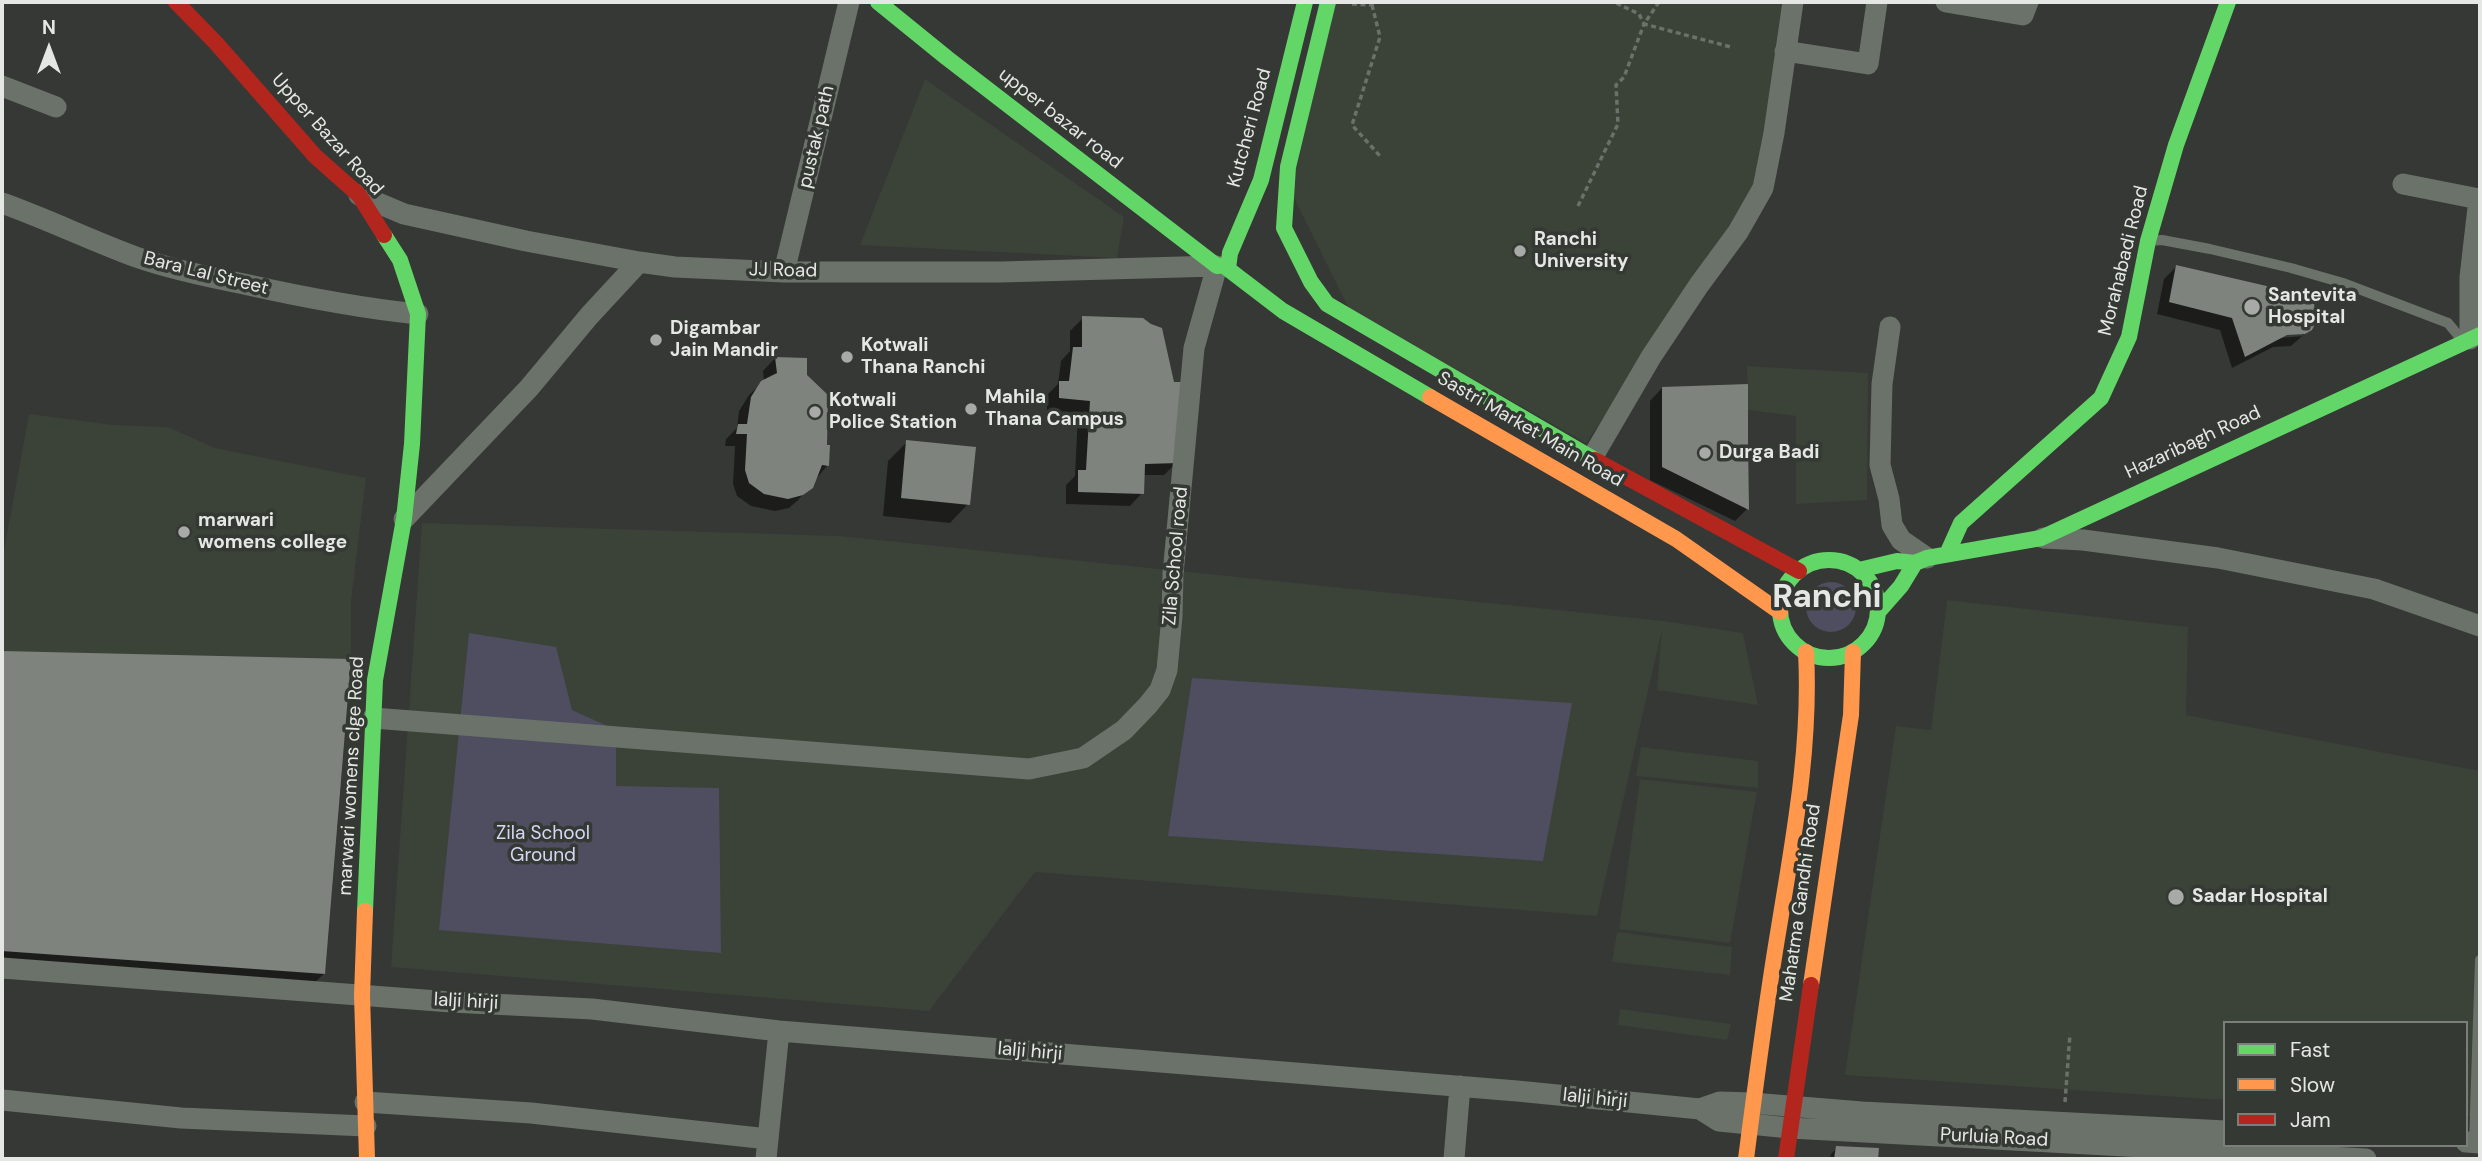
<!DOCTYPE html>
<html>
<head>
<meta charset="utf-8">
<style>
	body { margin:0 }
	#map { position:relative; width:2482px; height:1161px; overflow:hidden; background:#353834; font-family:"DM Sans",sans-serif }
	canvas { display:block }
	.frame { position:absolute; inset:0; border:4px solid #e4e7e3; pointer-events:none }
	.legend { position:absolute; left:2223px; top:1021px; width:245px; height:126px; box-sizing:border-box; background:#343933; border:2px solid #7a7f79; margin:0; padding:9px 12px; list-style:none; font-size:21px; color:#e4e7e3 }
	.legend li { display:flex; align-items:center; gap:14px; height:35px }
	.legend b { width:35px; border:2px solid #7a7f79 }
	.north { position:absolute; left:14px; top:14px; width:70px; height:70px; -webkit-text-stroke:5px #343933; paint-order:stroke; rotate:0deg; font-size:19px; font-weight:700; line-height:28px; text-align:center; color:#e4e7e3 }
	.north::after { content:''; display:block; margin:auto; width:24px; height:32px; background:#e4e7e3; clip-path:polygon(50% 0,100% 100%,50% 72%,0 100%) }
</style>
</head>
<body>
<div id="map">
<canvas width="2482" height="1161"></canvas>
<div class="frame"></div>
<ul class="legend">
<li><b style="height:9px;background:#63d668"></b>Fast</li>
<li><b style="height:9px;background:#ff974d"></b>Slow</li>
<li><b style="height:9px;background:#b3261e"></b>Jam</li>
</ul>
<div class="north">N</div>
</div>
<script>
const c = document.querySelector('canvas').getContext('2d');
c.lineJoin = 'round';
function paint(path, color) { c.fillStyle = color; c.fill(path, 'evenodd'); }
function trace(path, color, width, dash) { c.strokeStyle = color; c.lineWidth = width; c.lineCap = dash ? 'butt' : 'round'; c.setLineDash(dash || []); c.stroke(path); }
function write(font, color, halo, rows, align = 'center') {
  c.font = font + ' "DM Sans",sans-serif'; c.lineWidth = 7; c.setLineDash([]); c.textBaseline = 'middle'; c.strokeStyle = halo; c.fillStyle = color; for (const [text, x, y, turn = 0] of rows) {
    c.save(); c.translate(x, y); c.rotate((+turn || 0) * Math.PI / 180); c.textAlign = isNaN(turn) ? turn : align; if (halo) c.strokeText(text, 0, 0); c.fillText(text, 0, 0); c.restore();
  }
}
paint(new Path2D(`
	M1335,2H1789L1763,188L1586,443L1349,309L1291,192Z
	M925,79L1124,217L1117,258L860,245Z
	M1747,366L1868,373L1867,500L1796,504V416L1748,410Z
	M29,414L114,425L168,427L215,448L366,478L351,601V659L325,661L109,659L2,652V561Z
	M422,523L840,536L1664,621L1743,633L1758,705L1657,690L1662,629L1597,916L1035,872L929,1011L391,967Z
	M1947,600L2188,627L2186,715L2480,771V1117L2466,1116V1023H2225V1100L1845,1075L1896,726L1931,730Z
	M1641,747L1758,761V788L1636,776Z
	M1640,779L1757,792L1730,943L1619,929Z
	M1617,932L1732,947L1730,975L1612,962Z
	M1620,1009L1731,1024L1727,1040L1618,1025Z`), '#3b4238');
paint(new Path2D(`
	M1806 607a25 25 0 1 1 50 0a25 25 0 1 1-50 0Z
	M469,633L556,647L572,710L616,730V786L719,788L721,953L439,930Z
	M1192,678L1572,703L1543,861L1168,836Z`), '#4e4e60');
paint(new Path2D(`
	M2176,267L2310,329L2291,346L2273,347L2232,368L2220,330L2157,314L2164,279ZM2303,332V336L2279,338V335Z
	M1083,318L1177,462L1164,475H1143L1142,493L1130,506L1066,504V485L1075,476L1078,413L1047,410V395L1058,384L1061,361L1070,351V331Z
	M775,358L806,376L827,466L798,500L789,508L775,511L751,506L737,496L733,484L735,446H725L726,439L737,428L739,411L749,395L764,381L763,371Z
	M1662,388L1747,509L1735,521L1650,480V401Z
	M907,442L968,504L950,523L883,516L888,461Z
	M2,653L349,660L324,974L311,986L2,964Z
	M1837,1148L1877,1150L1876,1159H1830L1831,1154Z`), '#0007');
paint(new Path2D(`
	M2176,265L2314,297L2315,324L2312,330L2305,334L2287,335L2245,357L2232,318L2169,302Z
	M1082,316L1143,318L1151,324L1162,328L1174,382H1182L1178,463L1145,464L1144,494L1078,492V470H1086L1090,401L1059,398V381H1069L1073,347H1082Z
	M775,357L807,358V375L828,395L827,445H830L829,466L822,465L813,488L803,495L788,499L764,494L749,483L745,470L747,434H736L738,424H747L751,397L761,381L777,373Z
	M1748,384V440L1749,510L1662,467V387Z
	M906,440L976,447L970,505L901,498Z
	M2,651L351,659L325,974L2,951Z
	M1836,1146L1879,1148L1878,1159H1834Z`), '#7e847d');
trace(new Path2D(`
	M1659,2L1644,24L1731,47
	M1352,4L1372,5L1373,2
	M1372,5L1380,37L1352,125L1380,156
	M1578,206L1618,124L1616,85L1624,77L1644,24L1639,14L1614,2
	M2065,1102L2070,1034`), '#6b706a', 3.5, [5, 3.5]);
trace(new Path2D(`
	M2149,241L2162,240L2210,249L2291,268L2343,283L2448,323L2462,340
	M2474,1143L2480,960`), '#6b726a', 10);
trace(new Path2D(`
	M1946,2L2023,15L2028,2
	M1785,51L1868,64L1877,2
	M2,86L56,107
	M2403,184L2479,199L2470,277V339
	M359,195L404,214L526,241L639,262L675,267L784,272H1001L1217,266L1194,348L1173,574L1172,616L1167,670L1160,690L1148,705L1124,730L1083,758L1029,769L373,718
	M2,203C47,219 90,240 136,257C170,269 208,277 244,284C302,297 359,308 418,314
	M784,272L849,2
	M1890,327L1882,384L1880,465L1889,499L1892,525L1901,540L1927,558
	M1592,458L1651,357L1699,285L1738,232L1763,188L1774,133L1793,2
	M404,519L529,388L589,316L639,262
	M2043,538L2083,540L2218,558L2374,589L2480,626
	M2,968L451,1002L592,1009L779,1031L1517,1091L1700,1109L1720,1102L1752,1103L1862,1112L2225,1131
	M2,1100L181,1118L366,1126
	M365,1102L531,1113L768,1139
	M1700,1109L1719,1121L1790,1128L2366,1159
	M2466,1142L2480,1143
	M766,1159L779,1031
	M1454,1159L1460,1086`), '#6b726a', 21);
trace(new Path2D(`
	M878,2L947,58L1217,266L1228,265
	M1305,2L1261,180L1230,253L1228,269L1283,311L1430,397
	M1328,2L1288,167L1284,228L1311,282L1327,304L1595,460
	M1947,554L1961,523L2101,398L2129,337L2148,241L2176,145L2228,2
	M1780 609a49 49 0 1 1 98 0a49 49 0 1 1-98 0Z
	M1859,570L1897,561L1915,563L1927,558L2041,538L2480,335
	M1879,611L1901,586L1915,563
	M365,911L375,680L404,519L412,444L418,314L400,260L384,235`), '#63d668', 16);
trace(new Path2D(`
	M1430,397L1676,539L1780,612
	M365,911L362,995L367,1159
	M1811,985L1851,715L1853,652
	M1746,1159C1756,1081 1766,1004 1779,927C1794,835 1811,745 1806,652`), '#ff974d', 16);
trace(new Path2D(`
	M176,2L216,43L315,156L359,195L384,235
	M1595,460L1799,571
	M1786,1159L1811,985`), '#b3261e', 16);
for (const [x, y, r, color] of [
	[1520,251,7,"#a7aaa6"],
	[2252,307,9,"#a7aaa6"],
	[656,340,7,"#a7aaa6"],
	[847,357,7,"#a7aaa6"],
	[971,409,7,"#a7aaa6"],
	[815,412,7,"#a7aaa6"],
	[1705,453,7,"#a7aaa6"],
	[184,532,7,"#a7aaa6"],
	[2176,897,9,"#a7aaa6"]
]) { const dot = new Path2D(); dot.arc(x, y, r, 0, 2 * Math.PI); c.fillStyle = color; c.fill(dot); trace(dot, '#343933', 2.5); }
write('19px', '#e4e7e3', '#343933', [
	["upper bazar road",1060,119,38],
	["Kutcheri Road",1250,128,-75],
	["Upper Bazar Road",327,135,48],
	["pustak path",817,137,-77],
	["Morahabadi Road",2124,261,-76],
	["JJ Road",783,271,1],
	["Bara Lal Street",206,274,14],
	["Sastri Market Main Road",1530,430,30],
	["Hazaribagh Road",2193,443,-25],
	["Zila School road",1176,556,-85],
	["marwari womens clge Road",352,776,-87],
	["Mahatma Gandhi Road",1801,903,-82],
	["lalji hirji",466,1002,3],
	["lalji hirji",1030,1052,5],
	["lalji hirji",1595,1099,6],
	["Purluia Road",1994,1138,3]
]);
write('bold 19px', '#e4e7e3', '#343933', [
	["Ranchi",1534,240],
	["University",1534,262],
	["Santevita",2268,296],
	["Hospital",2268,318],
	["Digambar",670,329],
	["Jain Mandir",670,351],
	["Kotwali",861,346],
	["Thana Ranchi",861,368],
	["Mahila",985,398],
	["Thana Campus",985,420],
	["Kotwali",829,401],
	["Police Station",829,423],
	["Durga Badi",1719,453],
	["marwari",198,521],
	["womens college",198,543],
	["Sadar Hospital",2192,897]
], 'left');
write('19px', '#d6d6f6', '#343933', [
	["Zila School",543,834],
	["Ground",543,856]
]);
write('bold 33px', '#e4e7e3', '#343933', [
	["Ranchi",1827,598]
]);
</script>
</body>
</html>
